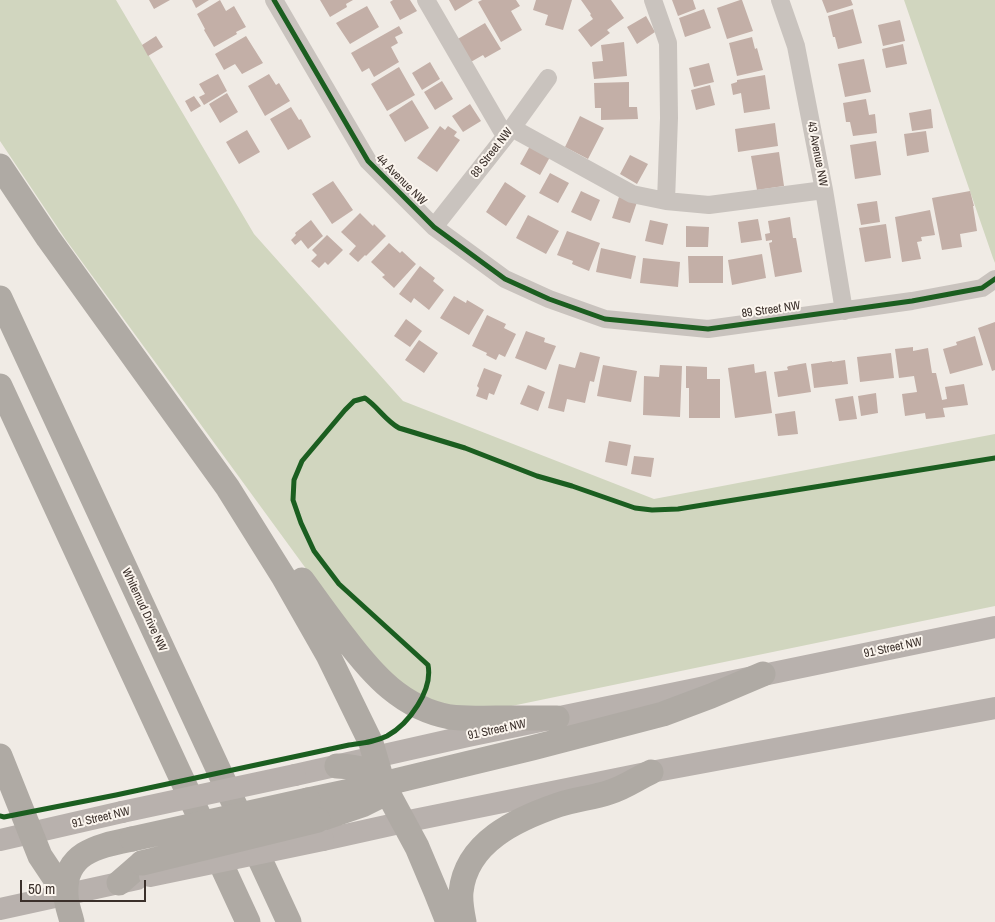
<!DOCTYPE html>
<html>
<head>
<meta charset="utf-8">
<style>
	body { margin:0 }
	#map { position:relative; width:995px; height:922px; overflow:hidden; background:#f0ebe5; font-family:"Archivo Narrow",sans-serif }
	canvas { display:block }
	.scale { position:absolute; left:20px; top:880px; width:126px; height:22px; box-sizing:border-box; border:2px solid #3b302b; border-top:0; padding-left:6px; font-size:15px; line-height:18px; white-space:nowrap; color:#3b302b; -webkit-text-stroke:4px #fbf5ee; paint-order:stroke }
</style>
</head>
<body>
<div id="map">
<canvas width="995" height="922"></canvas>
<div class="scale">50 m</div>
</div>
<script>
const c = document.querySelector('canvas').getContext('2d');
c.lineJoin = 'round';
function paint(path, color) { c.fillStyle = color; c.fill(path, 'evenodd'); }
function trace(path, color, width, dash) { c.strokeStyle = color; c.lineWidth = width; c.lineCap = dash ? 'butt' : 'round'; c.setLineDash(dash || []); c.stroke(path); }
function write(font, color, halo, rows, align = 'center') {
  c.font = font + ' "Archivo Narrow",sans-serif'; c.lineWidth = 4; c.setLineDash([]); c.textBaseline = 'middle'; c.strokeStyle = halo; c.fillStyle = color; for (const [text, x, y, turn = 0] of rows) {
    c.save(); c.translate(x, y); c.rotate((+turn || 0) * Math.PI / 180); c.textAlign = isNaN(turn) ? turn : align; if (halo) c.strokeText(text, 0, 0); c.fillText(text, 0, 0); c.restore();
  }
}
paint(new Path2D(`
	M0,0H116L254,234L403,401L654,499L995,434V606L497,709L448,708L393,681L315,581L66,240L0,141Z
	M904,0H995V263L993,258Z`), '#d1d6bf');
paint(new Path2D(`
	M149,0H170L154,9Z
	M192,0H209L196,8Z
	M220,0L226,11L234,6L246,27L236,32L237,34L214,47L204,30L205,29L197,14Z
	M320,0H353L346,4L347,7L330,17Z
	M393,0H410L417,11L400,20L390,2Z
	M449,0H473L455,11Z
	M482,0H516L520,6L511,11L522,30L501,42L478,2Z
	M536,0H572L563,30L545,25L548,15L533,10Z
	M581,0H611L624,18L607,30L610,33L591,47L578,30L593,19L590,15L591,14Z
	M672,0H693L696,9L678,16Z
	M740,0H742L753,31L727,39L717,8Z
	M822,0H851L853,5L827,13Z
	M367,6L379,27L350,44L336,23Z
	M704,9L711,28L685,37L679,18Z
	M853,9L862,43L838,49L835,37H833L828,16Z
	M646,16L655,32L637,44L627,27Z
	M900,20L905,41L883,46L878,25Z
	M485,23L501,49L485,58L483,55L469,63L456,40Z
	M399,26L403,33L395,37L398,43L391,47L399,62L374,77L369,68L362,72L351,53Z
	M156,36L163,47L148,56L142,45Z
	M246,36L263,63L242,74L235,64L224,70L215,54Z
	M752,37L755,49L757,48L763,70L737,76L729,43Z
	M624,42L627,76L594,79L592,62L603,61L601,45Z
	M903,44L907,64L886,68L882,49Z
	M864,59L871,92L845,97L838,64Z
	M430,62L440,79L422,90L412,73Z
	M709,63L714,82L694,87L689,68Z
	M399,67L415,95L387,111L371,84Z
	M218,74L227,91L204,105L199,97L205,94L199,84Z
	M269,74L276,85L279,83L290,101L265,116L248,86Z
	M765,75L770,109L744,113L741,93L733,95L731,84L737,82V80Z
	M442,81L453,99L435,110L424,92Z
	M629,82V107H637L638,119L601,120V108H595L594,83Z
	M710,85L715,105L696,110L691,90Z
	M227,93L238,112L220,123L209,104Z
	M194,96L201,106L191,112L185,101Z
	M866,99L869,115L875,114L877,133L853,136L850,122H846L843,103Z
	M412,100L429,128L405,142L389,115Z
	M470,104L481,121L463,132L452,116Z
	M291,107L299,120L301,119L311,137L288,150L270,119Z
	M931,109L933,128L912,131L909,113Z
	M580,116L604,128L588,159L565,147Z
	M775,123L778,146L738,152L735,129Z
	M440,126L445,130L448,126L457,132L454,136L460,140L437,172L417,158Z
	M247,130L260,152L239,164L226,142Z
	M926,131L929,152L907,156L904,134Z
	M876,141L881,175L855,179L850,145Z
	M530,146L550,157L540,175L520,164Z
	M779,152L784,186L757,190L751,156Z
	M630,155L648,164L637,184L620,174Z
	M550,173L569,183L558,203L539,193Z
	M333,181L353,210L332,224L312,194Z
	M505,182L526,196L506,226L486,212Z
	M581,191L600,200L591,221L571,212Z
	M970,191L974,206H973L977,231L960,234L962,247L942,250L932,198Z
	M619,197L637,202L630,223L612,218Z
	M877,201L880,222L861,225L857,204Z
	M930,210L935,235L921,237L922,241L917,242L921,259L902,262L895,217Z
	M360,213L373,226L374,224L386,236L366,256L365,255L358,262L349,254L356,246L341,232Z
	M528,215L559,231L546,254L516,238Z
	M790,217L793,238H796L802,272L775,277L769,243L772,242V240L766,241L765,234L770,233L768,221Z
	M758,219L762,240L741,243L738,222Z
	M311,220L323,236L308,249L301,240L295,245L291,240L296,235L295,233Z
	M650,220L668,224L663,245L645,241Z
	M886,224L891,258L865,262L859,228Z
	M686,226L709,227L708,247H686Z
	M567,231L600,243L589,271L572,264L573,261L557,255Z
	M327,235L343,250L328,265L325,262L319,268L311,261L317,255L312,250Z
	M389,243L400,253L402,251L416,264L394,288L382,277L385,275L371,262Z
	M601,248L636,256L631,279L596,272Z
	M762,254L766,278L732,285L728,260Z
	M688,256H723V283H689Z
	M643,258L680,262L678,287L640,283Z
	M420,266L435,278L433,281L444,290L429,310L414,298L411,303L399,294Z
	M454,296L466,303L467,300L484,310L469,335L440,318Z
	M487,315L506,324L504,328L516,334L505,357L499,354L496,360L486,355L487,353L472,346Z
	M406,319L422,331L410,347L394,336Z
	M995,322V370L992,371L978,328Z
	M526,331L545,338L544,342L556,346L546,370L515,358Z
	M975,336L983,365L950,374L943,349L957,345L956,342Z
	M419,340L438,353L424,373L405,360Z
	M913,347V351L928,348L932,373H936L942,400L947,399L945,387L964,384L968,405L943,408L945,417L926,419L925,413L905,416L902,394L917,392L914,376L899,378L895,349Z
	M580,352L600,357L594,382L590,381L585,403L567,399L564,412L548,408L559,364L575,368Z
	M891,353L894,378L860,382L857,357Z
	M845,360L848,384L814,388L811,364L832,361V362Z
	M806,363L811,392L778,397L774,372L788,370L787,367L789,366Z
	M754,364L755,373L766,371L772,413L735,418L728,368Z
	M603,365L637,371L631,402L597,396Z
	M660,365L682,366L680,417L643,415L644,376L659,377Z
	M686,366L707,367V379H720V418H689V388H686Z
	M484,368L502,375L494,395L489,393L487,400L476,396L479,388L477,386Z
	M528,385L545,392L538,411L520,404Z
	M876,393L878,413L861,416L858,396Z
	M853,396L857,419L839,421L835,399Z
	M795,411L798,434L778,436L775,414Z
	M609,441L631,445L627,466L605,462Z
	M634,456L654,458L651,477L631,474Z`), '#c3afa7');
trace(new Path2D(`
	M274,0L368,161L434,227L505,279L549,299L605,319L708,329L912,301L982,288L995,279
	M426,0L505,136
	M653,0L668,43L669,118L666,201L709,205L824,190
	M780,0L796,46L824,190L844,311
	M512,128L632,194L666,201
	M434,227L512,128L548,78`), '#c9c3be', 18);
trace(new Path2D(`
	M295,775L468,736L995,627
	M0,840L122,812
	M323,840L404,822L651,772L995,708
	M0,909L137,879`), '#b8b1ad', 22);
trace(new Path2D(`
	M0,166L48,238L228,488L283,576L328,655L371,743L383,784L417,847L436,892L448,922
	M0,298L289,922
	M0,386L248,922
	M302,580C316,599 330,619 345,638C373,675 402,708 450,717C465,719 480,718 496,718C516,718 537,718 557,718
	M0,756L40,856L66,895
	M337,766C361,767 364,768 383,784
	M308,800L383,784L532,748L663,714L711,696L763,674
	M318,820L362,805L378,797L379,794
	M119,883L142,863
	M72,922C70,913 66,904 66,895C63,852 99,846 132,839
	M464,922C462,912 460,902 461,892C466,842 517,819 558,805C575,799 593,798 610,792C624,788 638,778 651,772`), '#afaaa4', 25);
trace(new Path2D(`
	M122,812L295,775
	M150,876L323,840`), '#b8b1ad', 22);
trace(new Path2D(`
	M132,839L308,800
	M142,863L318,820`), '#afaaa4', 25);
trace(new Path2D(`
	M274,0L368,161L434,227L505,279L549,299L605,319L708,329L912,301L982,288L995,279
	M0,816L4,817L116,795L349,745C363,743 375,742 387,736C409,724 433,690 428,665L339,584L314,551L301,523L293,500L294,480L302,461L345,410L354,401L365,398C378,407 385,420 399,428L465,448L537,476L572,486L635,508L652,510L678,509L995,458`), '#1b5e20', 5);
write('12px', '#3b302b', '#fbf5ee', [
	["88 Street NW",492,153,-52],
	["43 Avenue NW",817,154,79],
	["44 Avenue NW",401,180,45],
	["89 Street NW",771,310,-8],
	["Whitemud Drive NW",144,610,65],
	["91 Street NW",893,648,-12],
	["91 Street NW",497,730,-12],
	["91 Street NW",101,818,-13]
]);
</script>
</body>
</html>
